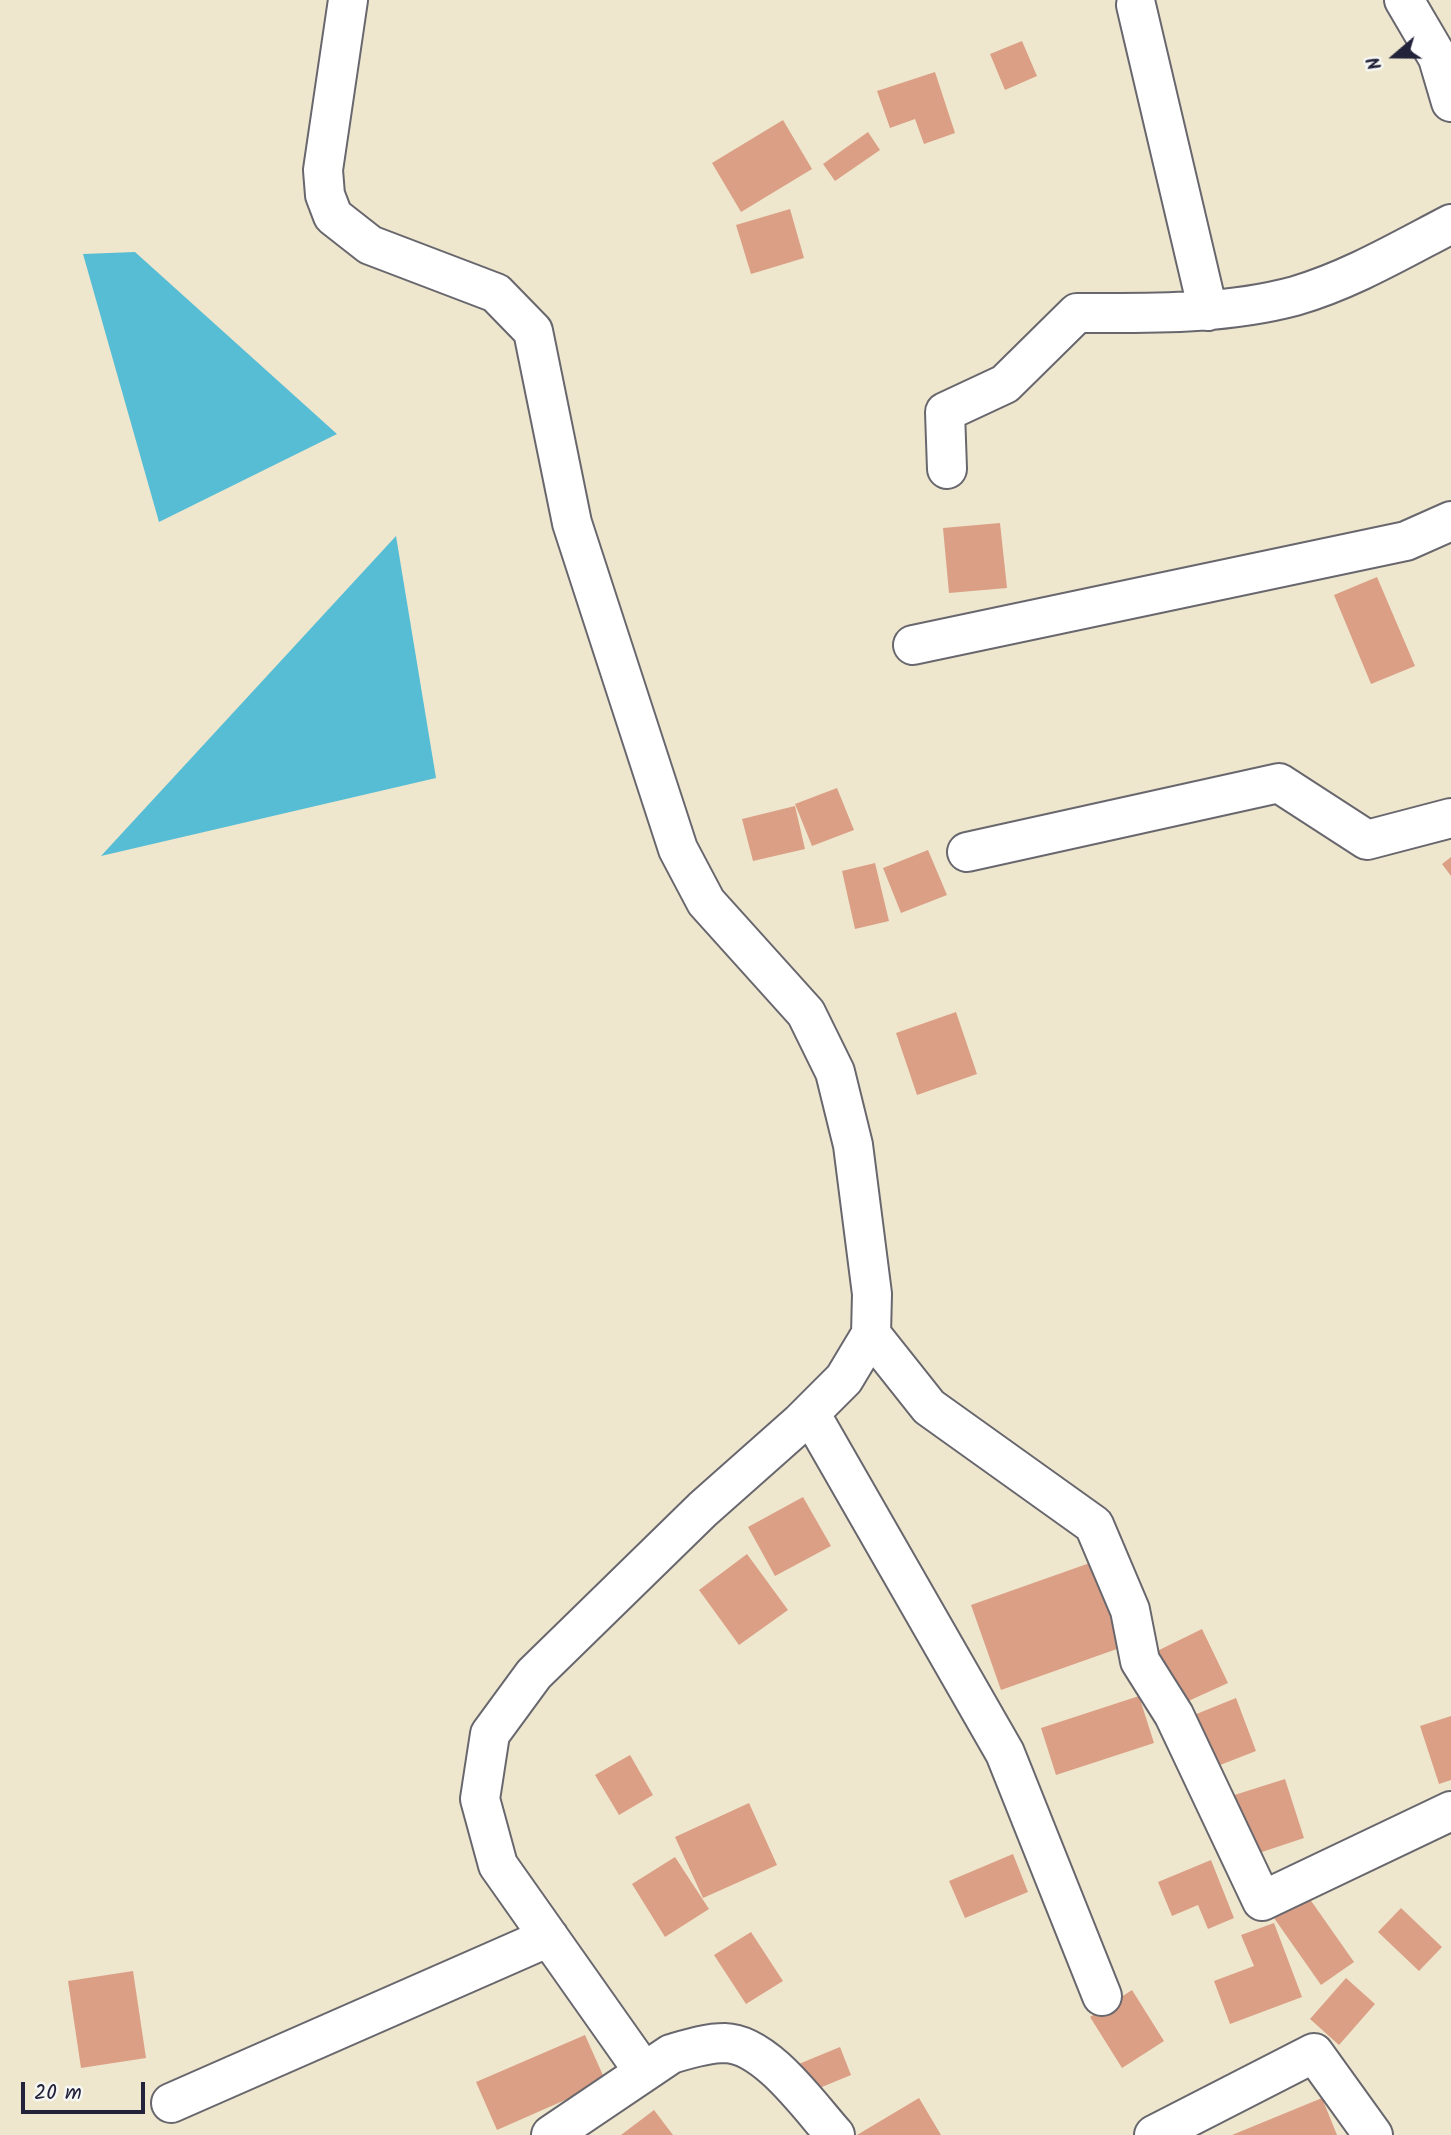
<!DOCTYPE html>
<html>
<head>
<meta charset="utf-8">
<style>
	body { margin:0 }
	#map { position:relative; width:1451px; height:2135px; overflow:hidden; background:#eee7ce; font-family:Kalam,sans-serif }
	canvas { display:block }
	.north { position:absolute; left:1360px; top:21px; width:70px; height:70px; -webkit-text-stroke:5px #f6f6f2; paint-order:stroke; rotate:250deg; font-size:19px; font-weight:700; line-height:28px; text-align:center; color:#22223b }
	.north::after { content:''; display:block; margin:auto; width:24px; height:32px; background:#22223b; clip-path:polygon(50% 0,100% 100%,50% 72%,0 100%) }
	.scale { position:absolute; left:21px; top:2082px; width:124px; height:32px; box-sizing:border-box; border:4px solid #22223b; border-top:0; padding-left:9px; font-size:21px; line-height:24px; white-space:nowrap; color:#22223b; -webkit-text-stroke:5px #f6f6f2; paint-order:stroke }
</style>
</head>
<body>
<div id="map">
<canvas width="1451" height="2135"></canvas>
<div class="north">N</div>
<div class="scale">20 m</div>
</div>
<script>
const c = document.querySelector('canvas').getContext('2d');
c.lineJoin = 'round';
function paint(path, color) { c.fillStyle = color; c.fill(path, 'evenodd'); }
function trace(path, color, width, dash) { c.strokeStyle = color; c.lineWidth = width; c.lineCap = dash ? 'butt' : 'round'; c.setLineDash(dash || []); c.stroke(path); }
paint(new Path2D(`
	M135,252L337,434L159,522L83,254Z
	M396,536L436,778L101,856Z`), '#57bdd4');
paint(new Path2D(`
	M1022,41L1037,76L1005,90L990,54Z
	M935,72L955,133L924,144L915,119L890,128L877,91Z
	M783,120L812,169L741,212L712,163Z
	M868,132L880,150L835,181L823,164Z
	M790,209L804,258L751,274L736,225Z
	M1000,523L1007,588L949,593L943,528Z
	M1377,577L1415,666L1371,684L1334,595Z
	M837,788L854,830L812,846L795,804Z
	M795,806L805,849L753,861L742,819Z
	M928,850L947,895L901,913L883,868Z
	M1451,857V876L1442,864Z
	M875,863L889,921L855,929L842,871Z
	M956,1012L977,1074L917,1095L896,1033Z
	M803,1497L831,1546L775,1576L748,1527Z
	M747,1554L788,1610L739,1645L699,1590Z
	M1101,1559L1131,1644L1001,1690L971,1605Z
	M1202,1629L1228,1683L1173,1708L1149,1655Z
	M1139,1696L1154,1743L1056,1775L1041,1728Z
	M1236,1698L1256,1751L1215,1767L1194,1715Z
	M1451,1716V1780L1439,1784L1420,1726Z
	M630,1755L653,1795L619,1815L595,1775Z
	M1285,1779L1304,1838L1247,1857L1228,1797Z
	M749,1803L777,1865L703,1898L675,1837Z
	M1013,1854L1028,1892L965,1918L949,1881Z
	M675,1857L709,1909L665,1937L632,1884Z
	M1211,1860L1234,1918L1208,1929L1198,1905L1172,1916L1158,1882Z
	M1307,1895L1354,1962L1321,1985L1274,1918Z
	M1401,1908L1442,1947L1419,1971L1378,1932Z
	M1274,1923L1302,1997L1230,2024L1214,1981L1254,1966L1241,1935Z
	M751,1932L783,1981L746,2004L714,1955Z
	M133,1971L146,2058L81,2068L68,1981Z
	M1346,1978L1375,2004L1339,2045L1310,2019Z
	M1132,1990L1164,2041L1122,2068L1090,2017Z
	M585,2035L606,2082L497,2130L476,2082Z
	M840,2047L851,2075L805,2094L794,2066Z
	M919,2098L941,2135H857Z
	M1322,2098L1337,2135H1232Z
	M654,2110L673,2135H621Z`), '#db9f85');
const minor = new Path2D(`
	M348,0L323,170L325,195L333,216L370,245L496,293L533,331L572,523L678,849L706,902L806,1013L835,1072L853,1145L872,1294L871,1334L844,1379L800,1423L703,1509L534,1674L490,1734L480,1799L498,1865L644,2072
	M1404,0L1438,58L1451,102
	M1136,5L1208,311
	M947,469L945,412L1005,384L1077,313C1150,313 1224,315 1295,296C1350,280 1401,250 1451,224
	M913,645L1406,541L1451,521
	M967,852L1279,783L1367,840L1451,818
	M871,1334L929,1407L1094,1525L1130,1610L1140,1661L1174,1715L1262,1901L1451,1811
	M810,1413L1005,1753L1102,1996
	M171,2103L549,1937
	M551,2135L671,2054C688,2049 706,2043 725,2043C766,2044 809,2106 835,2135
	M1154,2135L1314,2053L1373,2135`);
trace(minor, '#69676e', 42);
trace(minor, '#fff', 38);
</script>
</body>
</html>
